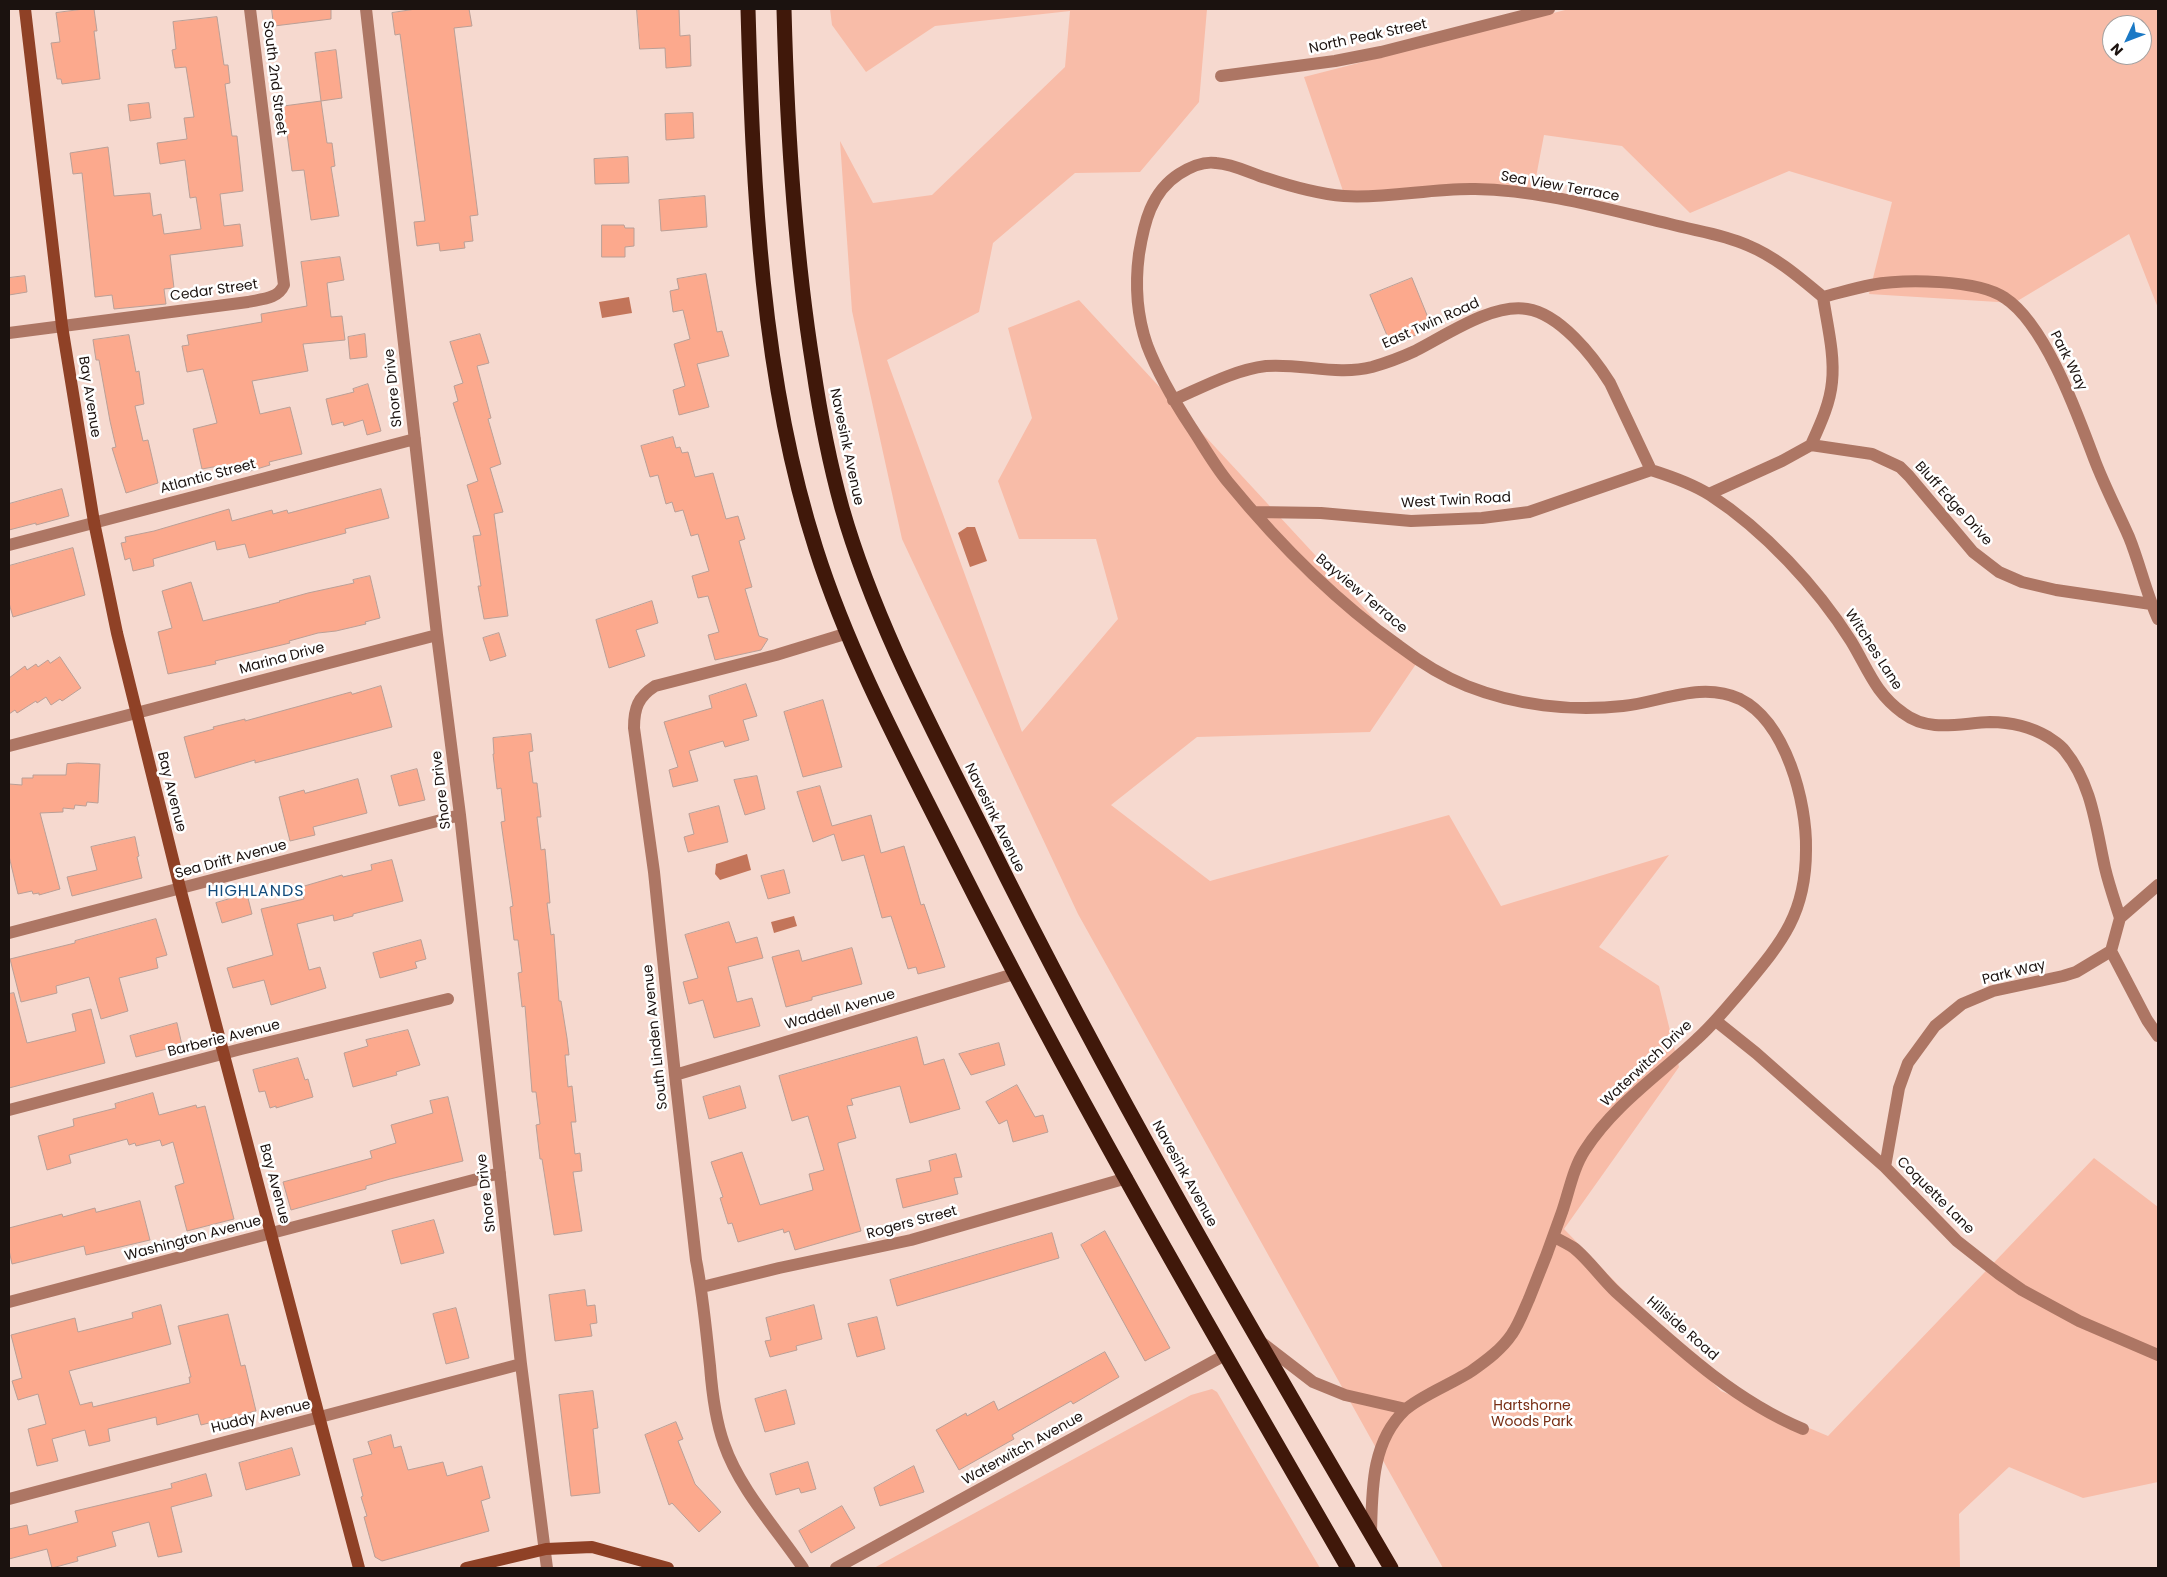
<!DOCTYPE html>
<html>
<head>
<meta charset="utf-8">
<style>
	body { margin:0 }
	#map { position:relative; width:2167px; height:1577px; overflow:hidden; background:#f6d9cf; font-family:Poppins,sans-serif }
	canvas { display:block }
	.frame { position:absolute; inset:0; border:10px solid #1b120f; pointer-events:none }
	.north { position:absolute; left:2102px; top:15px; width:50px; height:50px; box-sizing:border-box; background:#fff; border:1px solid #a4a09f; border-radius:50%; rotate:227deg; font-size:14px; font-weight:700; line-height:20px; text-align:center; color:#1b120f }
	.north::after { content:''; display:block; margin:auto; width:18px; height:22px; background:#1b79c5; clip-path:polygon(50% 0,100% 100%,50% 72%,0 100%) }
</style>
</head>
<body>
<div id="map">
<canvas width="2167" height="1577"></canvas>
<div class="frame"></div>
<div class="north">N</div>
</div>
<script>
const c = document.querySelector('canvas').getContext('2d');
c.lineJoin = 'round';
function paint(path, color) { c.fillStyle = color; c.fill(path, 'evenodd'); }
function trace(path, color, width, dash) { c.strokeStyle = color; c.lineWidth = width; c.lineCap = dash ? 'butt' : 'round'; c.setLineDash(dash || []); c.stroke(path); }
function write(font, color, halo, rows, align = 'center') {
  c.font = font + ' Poppins,sans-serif'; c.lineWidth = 5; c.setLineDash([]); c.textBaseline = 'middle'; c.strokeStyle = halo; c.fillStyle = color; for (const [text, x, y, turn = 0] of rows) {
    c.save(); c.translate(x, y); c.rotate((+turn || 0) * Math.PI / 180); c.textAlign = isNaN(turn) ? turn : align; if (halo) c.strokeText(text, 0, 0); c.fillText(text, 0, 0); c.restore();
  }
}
paint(new Path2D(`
	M830,9H1207L1199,102L1140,172L1075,173L993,243L979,312L887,360L1022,732L1118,619L1096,539H1019L998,481L1032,418L1008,328L1079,300L1416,664L1370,732L1197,737L1111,805L1210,881L1449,815L1501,906L1669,855L1599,947L1659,986L1679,1067L1564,1229L1721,1391L1828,1436L2094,1158L2158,1207V1482L2083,1498L2009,1467L1959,1514L1960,1568H1443L1078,914L902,539L852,311L840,141L873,203L932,195L1065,67L1070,11L935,26L866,72L832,25Z
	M1569,9H2158V308L2129,234L2014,303L1869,294L1892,202L1789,171L1690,213L1622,146L1544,135L1533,193L1343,191L1304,77ZM2112,25H2142V55H2112Z
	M1212,1389L1217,1392L1320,1568H874L1191,1395Z`), '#f8bca8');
paint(new Path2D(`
	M629,297L632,313L602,318L599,302Z
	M967,527H975L987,561L970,567L958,533Z
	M747,854L751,870L720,880L715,874L716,864Z
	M794,916L797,926L774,933L771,922Z`), '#c3755a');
const building = new Path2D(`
	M84,9H94L97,31H94L100,79L62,84L61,79H57L51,43L60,42L56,13Z
	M272,9H331V19L274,26Z
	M416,9H469L472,26L454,28L478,215L470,216L473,241L464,242L465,248L440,251L439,243L417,246L414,222L425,221L400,34L395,35L392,13Z
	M637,9H679L680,36L690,35L691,66L666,68L665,48L640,49Z
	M217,17L224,65H228L230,83L225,84L232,136H237L243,191L220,194L224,226L240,224L243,246L170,255L174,288L164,289L166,304L114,309L112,295L95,297L82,173L73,174L70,153L108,147L114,196L150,193L153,216L161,214L164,234L201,229L196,197L190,198L185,160L160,164L157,143L187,139L184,118L194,117L186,67L175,68L172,50L176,49L173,22Z
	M336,50L342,98L321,101L327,143H332L335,166L331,167L339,216L311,220L304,170L292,171L286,126L279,127L276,107L321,101L315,53Z
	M149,103L151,118L130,121L128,105Z
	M693,113L694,138L666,140L665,114Z
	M628,157L629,183L595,184L594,159Z
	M705,196L707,227L661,231L659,200Z
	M602,225H624L625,228H634V246L625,247V257H602Z
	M340,257L344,280L327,283L331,317L342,316L345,340L303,344L308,371L252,381L260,414L290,407L302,454L269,462L270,465L250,471L248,465L225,471L224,465L202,469L193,429L217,423L203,369L187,372L182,346L189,345L187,335L262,322L261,314L307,306L301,262Z
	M706,274L717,332L722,331L729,356L697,364L709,407L679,415L673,390L685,386L674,344L690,339L683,310L673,312L670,291L679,289L677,279Z
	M25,276L27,292L9,295V278Z
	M1412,278L1429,320L1413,327L1416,335L1391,345L1370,295Z
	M365,334L367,357L350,359L348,337Z
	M480,334L489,363L477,366L491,418L488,419L501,464L490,468L503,512L494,514L508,616L484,619L478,586H481L473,536L481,535L467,485L478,481L453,403L458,401L454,386L463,383L450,342Z
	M129,335L136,372L139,371L144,404L135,406L143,441L148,440L158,483L126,493L112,448L116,447L110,421L99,360H96L93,340Z
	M368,384L381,431L367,435L363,420L344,426L343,422L332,425L326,399L354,392L353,389Z
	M673,437L676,448L680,447L682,453L688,452L695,477L713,473L726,519L738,516L745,539L739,541L752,587L745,589L759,636L768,639L761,650L715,660L708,635L719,632L708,596L698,598L692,576L709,571L698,534L691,536L683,510L675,512L672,502L666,504L658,475L650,477L641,446Z
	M62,489L69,516L36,525V523L9,530V504Z
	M381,489L389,518L345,529L346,533L249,558L245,544L217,550L215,541L153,559L154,566L133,571L130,558L125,560L121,543L126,542L125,537L154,531L229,509L232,521L272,510L273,514L287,510L288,513Z
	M73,548L85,595L13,617L9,603V566Z
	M370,576L380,618L365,622L366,624L336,631L318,633L289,641L290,643L215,661L216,664L168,674L158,632L172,628L162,591L191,582L203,621L280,602L279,601L308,593L354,583L353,580Z
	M652,601L658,623L636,630L645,656L609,668L596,620Z
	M499,633L506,656L490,661L483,638Z
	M60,657L81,688L62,701L60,699L51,705L46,697L37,703L36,701L17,713L15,710L9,714V678L25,666L27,670L36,664L38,667L48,660L50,663Z
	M746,684L757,716L743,720L749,740L725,747L723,741L689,751L698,781L673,787L669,770L678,767L664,722L712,708L709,696Z
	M381,686L392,727L255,763V760L195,778L184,737L214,729L213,727L245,719V721L351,692L352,694Z
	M823,700L842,767L803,777L784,712Z
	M531,734L533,751L529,752L533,783H537L541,817H537L541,850L545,849L550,903H547L551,935L554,934L559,1001H561L567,1038L569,1055H565L568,1087L572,1086L576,1122H571L575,1154L580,1153L582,1171L573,1172L582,1231L554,1235L542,1159H540L536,1125L540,1124L536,1092H532L525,1006L522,1007L518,973L522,972L518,940H514L510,907L513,906L501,822L505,821L501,788L497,789L493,754H494L493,738Z
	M78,763L100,764L98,803L87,802L86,806L75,805L74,809L63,808V812L40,813L60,889L39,895V893L33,894L32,891L18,894L9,856V784L22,785V778H33V775H66L67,764Z
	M417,769L425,800L399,806L391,776Z
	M757,776L765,809L745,815L734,780Z
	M358,779L367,813L313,827L315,835L290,841L279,797L304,790L305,793Z
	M820,786L832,826L871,815L881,853L904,846L921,905L924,904L945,967L918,974L916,967L908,969L891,916L882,918L864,855L842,861L834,834L813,842L797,792Z
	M719,806L728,842L688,852L684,837L694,834L689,814Z
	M135,837L139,856L137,857L142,878L72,896L67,877L97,870L91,847Z
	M392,860L403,901L353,914V916L334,921L333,915L297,924L309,970L320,967L326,988L271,1005L264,980L233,988L227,968L273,955L261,909L304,899L301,887L342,875L343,877L372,870L371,865Z
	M784,870L790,893L768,899L761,876Z
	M247,894L252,914L222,923L216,903Z
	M156,919L167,955L156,958L158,968L119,978L128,1011L101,1019L89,977L56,986L57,993L21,1002L10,959L75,943V941Z
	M729,922L736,943L757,937L763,958L728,967L737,1002L752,998L760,1026L714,1038L703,1000L689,1004L683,982L698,978L685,935Z
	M421,940L426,959L415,962L417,968L380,978L373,953Z
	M852,948L862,984L812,997V1000L786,1007L772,957L799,950L802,961Z
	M14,993L27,1043L76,1031L72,1014L91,1009L105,1063L9,1088V994Z
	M177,1023L182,1045L136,1057L130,1036Z
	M408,1030L420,1065L396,1072L397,1075L353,1087L344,1053L368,1046L366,1040Z
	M917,1037L924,1065L944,1059L960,1109L910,1123L900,1086L851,1099L853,1105L847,1106L856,1138L838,1143V1145L861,1231L795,1250L789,1231L784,1233L783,1229L738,1242L732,1223L728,1224L720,1198L723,1197L711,1162L742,1152L760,1205L813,1190L809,1174L824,1170L808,1116L792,1121L779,1076Z
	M999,1043L1005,1065L971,1075L959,1054Z
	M298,1058L305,1080L308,1079L313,1097L276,1108V1106L270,1108L265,1091L259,1092L253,1070Z
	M1017,1085L1035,1117L1043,1115L1048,1132L1013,1142L1007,1120L999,1124L986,1102Z
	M740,1086L746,1108L709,1119L703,1097Z
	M153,1093L159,1115L196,1105L197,1108L205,1106L234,1219L187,1231L175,1186L184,1183L173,1142L162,1146L160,1140L136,1146L135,1143L129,1145L127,1139L69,1155L71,1163L47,1170L38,1136L74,1126L73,1119L116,1108L115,1104Z
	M448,1097L463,1161L390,1179L366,1186V1189L291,1210L283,1182L372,1158L370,1151L396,1143L391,1125L433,1113L430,1101Z
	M956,1154L962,1177L954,1178L958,1194L903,1208L896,1179L931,1171L929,1161Z
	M140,1201L150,1240L86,1255L84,1246L12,1264L9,1250V1228L62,1214L63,1217L95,1208L96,1212Z
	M434,1220L444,1253L401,1264L392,1231Z
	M1105,1231L1170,1348L1145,1361L1081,1245Z
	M1052,1233L1059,1258L897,1306L890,1280Z
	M585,1290L587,1306L595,1305L597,1323L590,1324L592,1336L555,1341L549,1295Z
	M161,1305L171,1344L69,1371L80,1405L92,1402L93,1407L190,1383L189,1377H191L178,1326L228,1314L241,1366L245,1365L256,1411L201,1425L198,1414L157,1425L156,1417L108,1429L110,1441L89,1446L85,1430L52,1439L58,1461L37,1466L28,1429L46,1424L38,1394L18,1400L12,1381L22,1378L11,1335L75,1318L78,1332L133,1318L132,1313Z
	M814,1305L822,1339L796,1346L797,1350L770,1357L765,1341L771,1340L766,1318Z
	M456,1308L469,1358L446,1364L433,1314Z
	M877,1317L885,1349L857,1357L848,1324Z
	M1105,1352L1119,1377L1073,1404L1071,1401L1012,1435L1014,1439L959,1470L936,1430L966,1413L967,1416L994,1401L998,1410Z
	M786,1390L795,1424L765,1432L755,1399Z
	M593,1391L598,1428L593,1429L600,1493L571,1496L559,1395Z
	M676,1422L683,1439L678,1441L695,1484L721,1512L699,1532L672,1503L669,1505L645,1435Z
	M391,1435L394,1448L401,1446L408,1470L443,1462L447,1476L482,1466L490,1498L481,1501L489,1531L382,1561L375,1557L364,1517L367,1516L361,1497L363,1496L353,1459L372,1454L368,1442Z
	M292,1448L300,1475L246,1490L239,1463Z
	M808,1462L816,1489L801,1493L799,1488L776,1495L770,1474Z
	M914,1466L924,1492L880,1506L874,1488Z
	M206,1474L212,1496L171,1507L182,1552L158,1557L149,1522L112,1532L116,1546L77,1557L78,1561L52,1568L47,1549L9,1559V1529L27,1525L29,1535L78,1522L75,1511L172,1488L171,1484Z
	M842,1506L855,1528L811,1553L799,1531Z`);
paint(building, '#fca98d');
trace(building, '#ba9f96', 1);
trace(new Path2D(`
	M366,9L437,635L460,815L521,1364L547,1568
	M1221,76L1335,61L1381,52L1549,9
	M1823,297C1839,293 1855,288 1871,285C1903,279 1978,279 2005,298C2046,325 2078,416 2095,461C2105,487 2118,512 2129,537C2140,564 2146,593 2158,619
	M9,333L248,302C262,299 278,299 284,285L250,9
	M1173,400C1203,387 1234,370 1266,366C1301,363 1337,376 1372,367C1386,363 1402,357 1415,351C1445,336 1492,303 1527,309C1560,314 1593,356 1610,383L1651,470
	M1651,470C1670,476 1693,484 1710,495C1764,530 1817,587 1851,641C1868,669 1875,693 1903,713C1929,733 1960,723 1990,722C2010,722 2031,727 2048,737C2054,741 2061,745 2065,751C2092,784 2096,828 2105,868C2109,885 2115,902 2120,918
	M1709,494L1782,461L1811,445L1872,454L1900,467L1909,476L1973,552L1999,572L2022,582L2056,590L2151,604
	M1255,512L1321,513L1411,521L1482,518L1529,512L1651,470
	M9,545L415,439
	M9,746L437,635
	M9,933L460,815
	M2111,951L2147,1020L2158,1036
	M1716,1021L1756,1053L1885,1167L1957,1241L1999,1274L2022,1290L2079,1321L2158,1355
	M675,1075L1014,974
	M9,1110L241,1049L448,999
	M1885,1167L1899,1088L1908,1063L1935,1026L1962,1004L1993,991L2063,976L2076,972L2111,951L2120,918L2158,885
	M1554,1237C1560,1240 1568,1244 1574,1248C1588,1259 1602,1279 1616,1292C1673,1343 1731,1399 1803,1429
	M702,1287L779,1268L911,1240L1127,1178
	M9,1302L500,1173
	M1261,1342L1313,1382L1345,1395L1406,1409
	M9,1499L521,1364
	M1371,1534C1372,1491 1371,1442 1405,1410C1420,1396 1454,1383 1473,1370C1487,1360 1502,1349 1512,1334C1519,1324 1524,1310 1529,1299C1541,1270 1552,1241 1562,1212C1569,1192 1573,1168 1585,1150C1614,1105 1659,1075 1697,1039C1714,1024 1727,1007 1742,990C1781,943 1806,915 1806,850C1807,802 1786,722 1740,699C1701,681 1662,702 1623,706C1571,712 1515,705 1467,686C1442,676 1420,662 1399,646C1334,600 1278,543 1228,482C1214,465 1203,445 1191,427C1174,401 1158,374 1147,345C1137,316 1135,284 1139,254C1144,223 1151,192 1179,174C1190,167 1203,161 1216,163C1233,164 1250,173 1266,178C1290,186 1319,194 1344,196C1387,199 1431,188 1475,189C1541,190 1607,209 1670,224C1696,231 1723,234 1747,245C1776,257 1799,277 1823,297C1827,324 1835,355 1832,382C1830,404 1820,425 1811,445
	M803,1568C776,1528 740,1490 724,1444C715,1419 712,1392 710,1366C706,1330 703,1295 696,1260L675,1075L654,872L634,728C634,708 638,697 655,686L776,655L848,633
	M836,1568L1225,1355`), '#ad7664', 12);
trace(new Path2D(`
	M25,9L62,326L94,522L117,633L180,888L359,1568
	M466,1568L546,1549L592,1547L668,1568`), '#8f4126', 12);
trace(new Path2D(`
	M748,9C753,187 761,378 816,549C851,659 908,763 960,867C1080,1106 1215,1337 1348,1568
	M784,9C787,129 794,247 813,366C820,414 829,461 842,508C875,623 933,730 986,836C1109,1086 1250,1328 1391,1568`), '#40180a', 15);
write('14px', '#1b120f', '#fff', [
	["North Peak Street",1368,37,-12],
	["South 2nd Street",274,78,83],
	["Sea View Terrace",1560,187,10],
	["Cedar Street",214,291,-8],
	["East Twin Road",1431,324,-24],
	["Park Way",2068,361,63],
	["Shore Drive",394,388,-96],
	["Bay Avenue",89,397,81],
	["Navesink Avenue",846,447,78],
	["Atlantic Street",208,477,-15],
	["West Twin Road",1456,501,-3],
	["Bluff Edge Drive",1953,504,48],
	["Bayview Terrace",1361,594,40],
	["Witches Lane",1873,650,57],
	["Marina Drive",282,659,-15],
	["Shore Drive",442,790,-97],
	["Bay Avenue",171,792,76],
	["Navesink Avenue",994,818,64],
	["Sea Drift Avenue",231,860,-15],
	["Park Way",2014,973,-14],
	["Waddell Avenue",840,1010,-16],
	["South Linden Avenue",656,1037,-96],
	["Barberie Avenue",224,1039,-14],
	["Waterwitch Drive",1647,1064,-43],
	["Navesink Avenue",1184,1174,61],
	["Bay Avenue",274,1184,75],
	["Shore Drive",487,1193,-97],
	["Coquette Lane",1935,1196,45],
	["Rogers Street",912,1223,-15],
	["Washington Avenue",193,1239,-15],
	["Hillside Road",1682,1329,41],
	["Huddy Avenue",261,1417,-14],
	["Waterwitch Avenue",1023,1449,-29]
]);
write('14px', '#782f15', '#fff', [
	["Hartshorne",1532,1406],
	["Woods Park",1532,1422]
]);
c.letterSpacing = '1px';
write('16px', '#124b7c', '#fff', [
	["HIGHLANDS",256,892]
]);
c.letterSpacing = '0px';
</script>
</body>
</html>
